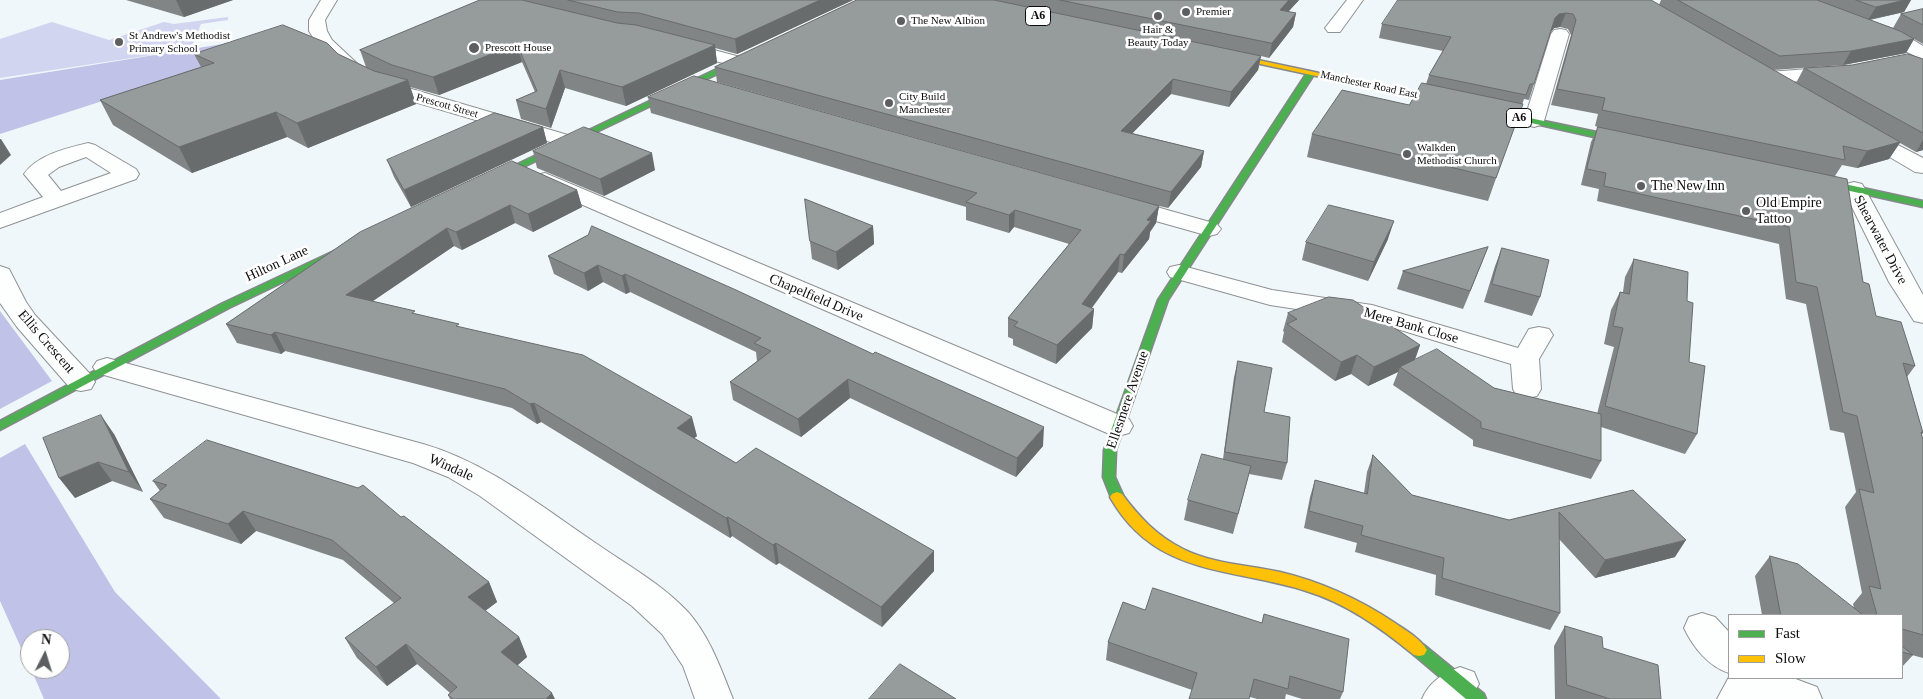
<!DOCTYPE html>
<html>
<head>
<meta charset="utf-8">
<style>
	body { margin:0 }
	#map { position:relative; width:1923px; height:699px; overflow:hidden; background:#f0f7fa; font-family:"Times New Roman",serif }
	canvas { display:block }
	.legend { position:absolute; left:1728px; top:614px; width:175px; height:65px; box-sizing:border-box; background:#fff; border:1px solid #9e9e9e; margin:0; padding:6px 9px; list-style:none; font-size:15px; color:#0c0c0c }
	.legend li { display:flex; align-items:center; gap:10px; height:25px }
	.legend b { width:25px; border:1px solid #9e9e9e }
	.north { position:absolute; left:20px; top:629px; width:50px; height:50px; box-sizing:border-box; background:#fff; border:1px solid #9e9e9e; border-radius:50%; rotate:5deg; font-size:14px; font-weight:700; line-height:20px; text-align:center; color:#0c0c0c }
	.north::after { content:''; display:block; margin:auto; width:18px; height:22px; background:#5c5e5f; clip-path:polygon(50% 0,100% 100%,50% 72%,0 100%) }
</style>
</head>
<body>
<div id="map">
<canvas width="1923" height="699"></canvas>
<ul class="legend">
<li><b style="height:6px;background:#4caf50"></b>Fast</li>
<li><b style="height:6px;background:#ffc107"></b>Slow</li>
</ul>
<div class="north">N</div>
</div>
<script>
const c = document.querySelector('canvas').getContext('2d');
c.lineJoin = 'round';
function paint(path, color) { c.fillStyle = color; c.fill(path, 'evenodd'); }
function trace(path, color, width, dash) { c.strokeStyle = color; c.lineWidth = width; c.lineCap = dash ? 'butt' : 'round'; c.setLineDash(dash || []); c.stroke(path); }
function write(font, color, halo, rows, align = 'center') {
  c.font = font + ' "Times New Roman",serif'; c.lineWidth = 5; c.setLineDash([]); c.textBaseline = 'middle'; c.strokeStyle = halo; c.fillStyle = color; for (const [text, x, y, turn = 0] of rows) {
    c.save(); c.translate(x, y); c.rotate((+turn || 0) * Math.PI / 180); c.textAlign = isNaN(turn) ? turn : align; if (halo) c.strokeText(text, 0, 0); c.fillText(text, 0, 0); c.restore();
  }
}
paint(new Path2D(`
	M228,17V20L201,24L191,49L0,78V39L52,22L109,40L164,22L174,24Z`), '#d1d5f0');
paint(new Path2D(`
	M297,32L301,37L0,134V80Z
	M0,311L52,381L0,409Z
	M25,444L115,592L221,699H44L31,669H60V639H30V668L0,601V458Z`), '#c0c2e7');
const street = new Path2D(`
	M321,0H337L325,20L327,31L332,40L362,68L398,85L578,138L581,142L578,146L571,148L564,146L384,93L348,76L319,47L309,31V20Z
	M1347,0H1363L1340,32H1328L1325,28Z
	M1876,25L1905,35L1923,46V59C1918,58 1869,33 1867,30L1870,26Z
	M1560,29L1566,30L1569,34L1544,121L1541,125L1534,127L1527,125L1524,121L1551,34L1554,30Z
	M680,41L744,58L747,62L744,66L738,67L674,50L671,46L674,42Z
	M1836,67L1843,69L1845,73L1843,77L1768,84L1761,82L1759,78L1761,74L1768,72Z
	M1861,126L1923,158V173L1915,172L1854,136L1851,132L1854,128Z
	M88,143L95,145L136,169L139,174L136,179L0,228V213L43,197L24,174C37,155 67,148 88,143ZM86,157L111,173L61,191L48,175L59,167Z
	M545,173L1129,419L1133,426L1129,433L1118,436L1107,433L537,185L534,180L537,175Z
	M1854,182L1862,184L1865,189L1923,295V323L1914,321L1889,282L1843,189L1846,184Z
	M1121,197L1217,224L1221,229L1217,234L1209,236L1113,209L1110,204L1113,199Z
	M1179,265L1272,290L1372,305L1518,348L1529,329L1539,327L1549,329L1553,335L1539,359L1541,389L1537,396L1527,398L1517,396L1513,389L1511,364L1368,320L1270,305L1170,277L1167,272L1170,267Z
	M0,266L9,269L26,302L35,315L91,375L95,382L91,389L81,391L71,389L17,327L0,303Z
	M107,358L423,444C489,463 543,508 600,546C629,566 663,585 688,612C710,637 721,669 733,699H695L683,666L662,634L632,606L480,496L448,477L413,463L97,373L93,367L97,361Z
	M1702,613L1715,617L1729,632V673C1709,667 1693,647 1684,628L1689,617Z
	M1460,667L1474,672L1479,684L1470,699H1422C1429,682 1443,673 1460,667Z
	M1729,677L1793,678L1817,687L1822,699H1717Z`);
const fast = new Path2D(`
	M746,55L753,57L490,183H484L482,181Z
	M1308,71L1315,73L1168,300L1116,450L1115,477L1124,497L1122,500L1117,502L1112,500L1103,477L1104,450L1158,300Z
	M1434,98L1630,139L1634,142L1630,145L1437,102L1433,100Z
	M1812,177L1923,201V207L1809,182V178Z
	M349,244L352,245L354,247L352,249L229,308L0,430V421L221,304Z
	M1419,644L1424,645L1484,694L1486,699H1466L1414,655L1411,650L1414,645Z`);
const slow = new Path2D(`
	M1220,52L1437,98L1441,100L1437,102L1223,56L1219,54Z
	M1117,492L1122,494C1139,517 1157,536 1183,549C1213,564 1248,565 1280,572C1322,582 1359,599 1395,623C1405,630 1421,639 1427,650L1424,655L1419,656L1414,655C1381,628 1346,603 1306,591C1231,567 1155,577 1110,497L1112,494Z`);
trace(street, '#8f9293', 2);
trace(fast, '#85888a', 3);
trace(slow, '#85888a', 3);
paint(street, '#fdfefe');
paint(fast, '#4caf50');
paint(slow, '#ffc107');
paint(new Path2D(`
	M126,0H233L184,17Z
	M480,0H853L737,54L715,48L717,63L626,106L565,88L551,128L521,119L516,100L535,92L522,62L439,95L410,87L416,104L308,148L287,137L192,173L113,125L100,100L201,67L194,54H338L366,67L360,50Z
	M857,0H1299L1288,12L1296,13L1293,27L1269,58L1261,56L1258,70L1229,107L1171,94L1132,133L1204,151L1201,167L1168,208L1159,206L1156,223L1150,232L1149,239L1122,273L1118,272L1092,308L1094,309L1092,328L1056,364L1013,345V339L1008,337V318L1069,244L1014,227L1009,233L966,220V207L651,113L648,97L1131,198L717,82L715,67Z
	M1661,0H1911L1904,12L1870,20L1893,28L1901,14L1923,9V44L1914,39L1906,53L1843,65L1773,70L1796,83L1804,68L1852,65L1923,59V150L1916,152L1900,143L1889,159L1857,168L1842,165L1835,176L1863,282L1876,316L1915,366L1907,377L1923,433L1921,435L1923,440V658L1912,655H1913L1902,667V615H1762L1755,576L1770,556L1854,608L1853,604L1862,593L1845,507L1856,492L1844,433L1830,430L1806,304L1786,299L1779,244L1597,201L1599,189L1581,185L1591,142L1598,127L1595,126L1598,114L1551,105L1571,35L1568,29L1560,27L1554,28L1551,32L1534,84L1529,100L1524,99L1488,201L1307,157L1312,134L1409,105L1426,84L1429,75L1443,51L1379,38L1382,24L1659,5Z
	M543,127L547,143L411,207L394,177L387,160Z
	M533,151L655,170L604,196L537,168Z
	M577,190L582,207L533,232L515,223L462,250L454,246L372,301L460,327L697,436L694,438L736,463L934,551V571L882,627L779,563L776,565L732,536L730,538L541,422L537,424L512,408L285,351L281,354L237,343L226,324L360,232Z
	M805,199L873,226L874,244L838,270L812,259Z
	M588,235L1043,446L1016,477L850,398L801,437L733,400L730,382L757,361L756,352L630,292L626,294L603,282L588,291L554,274L548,256Z
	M1388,239L1368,281L1302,260L1306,242Z
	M1488,247L1463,309L1397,289L1403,271Z
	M1502,248L1540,297L1532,316L1484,302L1495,266Z
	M1634,259L1687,301L1689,362L1697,434L1685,454L1601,427V461L1591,479L1473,446V440L1393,385L1398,372L1368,386L1351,374L1335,381L1282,342L1284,332L1283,331L1288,313L1420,345L1415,360L1494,388L1597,414L1614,347L1604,344L1611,310L1620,292H1623L1625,277Z
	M1238,361L1264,412L1287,463L1282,480L1249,474L1233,534L1184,520L1188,500L1223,459L1234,377Z
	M114,434L143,492L112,481L75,498Z
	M1373,455L1412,495L1509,520L1633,490L1675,557L1595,578L1559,539L1560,613L1550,630L1435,595L1436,575L1355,552L1357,543L1304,528L1310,497L1315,480L1364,493L1367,472Z
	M153,481L401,517L489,582L497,602L485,611L519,637L527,657L517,665L555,699H450L448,695L450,693L417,664L387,686L357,658L345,638L394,603L343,560L256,531L241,544L164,518L150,499L160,491Z
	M1145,610L1262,623L1264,614L1343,692L1340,699H1302L1286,694L1285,699H1257L1250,697L1192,690L1106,660L1108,642Z
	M1565,626L1661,699H1555L1554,646Z`), '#818586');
paint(new Path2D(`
	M176,0H233L184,17Z
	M820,0H853L737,54L735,39Z
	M1289,0H1299L1277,24L1280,10Z
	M1905,0H1911L1904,12L1868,20L1876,7Z
	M1296,13L1293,27L1269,58L1272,43Z
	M1566,13L1560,27L1554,28L1550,33L1555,18L1559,14Z
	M1914,39L1906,53L1843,65L1851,51Z
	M517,44L522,62L439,95L433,77Z
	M715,45L717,63L626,106L622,87Z
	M1261,56L1258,70L1229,107L1231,92Z
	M560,70L565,88L551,128L546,109Z
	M1173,79L1171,94L1119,147L1121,131Z
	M408,80L416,104L308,148L297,123Z
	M276,112L287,137L192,173L179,147Z
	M543,127L547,143L411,207L404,190Z
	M0,139H1L11,155L0,165Z
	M1923,140V150L1916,152Z
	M1900,142L1889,159L1857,168L1867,151Z
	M1204,151L1201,167L1168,208L1171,192Z
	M652,153L655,170L604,196L600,179Z
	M577,190L582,207L533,232L528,214Z
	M510,205L515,223L462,250L456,232Z
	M1159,206L1156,223L1150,232L1149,239L1122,273L1124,255L1147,220Z
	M1015,210L1014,227L1009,233V215Z
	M1394,221L1388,239L1368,281L1374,262Z
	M873,226L874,244L838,270L836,252Z
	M447,228L454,246L354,314L346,295Z
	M1488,247L1481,265L1463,309L1470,291Z
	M1120,254L1118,272L1083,319L1094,309L1092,328L1056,364L1057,345L1082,304Z
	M598,265L603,282L588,291L584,273Z
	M625,274L630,292L626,294L622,276Z
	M275,332L285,351L281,354L271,335Z
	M1420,345L1413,364L1400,367L1398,372L1368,386L1374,367Z
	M1357,355L1351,374L1335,381L1341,362Z
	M848,379L850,398L801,437L798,419Z
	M534,403L541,422L537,424L530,404Z
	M101,415L114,434L143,492L129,472Z
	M692,417L697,436L682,448L677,428Z
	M1044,427L1043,446L1016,477L1017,458Z
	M98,462L112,481L75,498L59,478Z
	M243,511L256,531L241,544L228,524Z
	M728,517L732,536L730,538L726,518Z
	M1686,540L1675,557L1595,578L1605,560Z
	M776,543L779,563L776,565L773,545Z
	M934,551V571L882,627L881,607Z
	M489,582L497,602L477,617L468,597Z
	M519,637L527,657L510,672L501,652Z
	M406,644L417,664L387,686L376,667Z
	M552,693L555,699H546Z`), '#696c6d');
const building = new Path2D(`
	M480,0H522L617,23L636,25L715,45L622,87L560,70L546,109L516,100L537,91L517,44L433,77L392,65L360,50Z
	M568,0H820L735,39L639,13L618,12Z
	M857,0H994L1261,56L1231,92L1173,79L1121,131L1204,151L1171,192L715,67Z
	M1060,0H1289L1280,10L1296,13L1272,43Z
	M1398,0H1651L1900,142L1867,151L1843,146L1845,160L1602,110L1605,98L1557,89L1576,20L1573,14L1566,13L1559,14L1555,18L1534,84H1530L1526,95L1429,75L1451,37L1382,24Z
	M1678,0H1817L1900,31L1914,39L1851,51L1780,56Z
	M1856,0H1905L1876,7Z
	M1923,9V25L1901,14Z
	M283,25L327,43L338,54L374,71L408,80L297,123L276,112L179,147L100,100L214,63L194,54Z
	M1908,54L1923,59V133L1804,68L1852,65Z
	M694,76L1159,206L1147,220L1151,221L1124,255L1120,254L1082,304L1094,309L1057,345L1014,326L1018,322L1008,318L1081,230L1015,210L1009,215L966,202L977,193L648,97Z
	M1422,83L1523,104L1496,178L1312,134L1342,90L1409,105Z
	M495,113L543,127L404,190L387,160Z
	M584,127L652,153L600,179L533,151Z
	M1598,127L1847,179L1863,282L1869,284L1876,316L1901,322L1915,366L1903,363L1923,433L1921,432L1923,440V635L1902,629V615H1877L1869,586L1881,589L1859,489L1874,493L1857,416L1843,412L1817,287L1796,282L1789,227L1604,186L1606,173L1587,169Z
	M512,161L577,190L528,214L510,205L456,232L447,228L346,295L415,311L412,313L459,324L456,326L583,355L692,417L677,428L736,463L756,448L934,551L881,607L776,543L773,545L728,517L726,518L534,403L530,404L505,389L275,332L271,335L226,324L360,232Z
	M805,199L873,226L836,252L810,241Z
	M1329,205L1394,221L1374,262L1306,242Z
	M592,226L736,290L873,354L875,352L1044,427L1017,458L848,379L798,419L730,382L771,351L754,343L761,338L625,274L622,276L598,265L584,273L548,256L588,235Z
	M1488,247L1470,291L1403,271Z
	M1502,248L1549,260L1540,297L1492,284Z
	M1634,259L1688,272L1687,301L1693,303L1689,362L1705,366L1697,434L1605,406L1623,328L1613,326L1620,292L1629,294Z
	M1329,297L1353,300L1420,345L1374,367L1357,355L1341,362L1287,324L1297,319L1288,313Z
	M1437,349L1494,388L1601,414V461L1481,428V422L1400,367Z
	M1238,361L1272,368L1264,412L1290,417L1287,463L1225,452Z
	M101,415L129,472L98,462L59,478L43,438Z
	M207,440L358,488L363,485L401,517L404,516L489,582L468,597L519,637L501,652L552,693L546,699H453L448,695L457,687L406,644L376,667L345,638L401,598L332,540L243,511L228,524L150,499L167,485L153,481Z
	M1202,454L1251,466L1238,514L1188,500Z
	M1373,455L1412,495L1509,520L1633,490L1686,540L1605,560L1559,512L1560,613L1442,578L1444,558L1361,535L1363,526L1309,511L1315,480L1367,494Z
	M1770,556L1798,564L1863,615H1781Z
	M1153,588L1262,623L1264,614L1349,639L1343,692L1290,676L1288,689L1254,679L1249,699H1189L1197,673L1108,642L1123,602L1145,610Z
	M1565,626L1602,637L1603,648L1658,665L1661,699H1610L1567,685Z
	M1902,646L1913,655L1902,652Z
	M900,664L956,699H869Z`);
paint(building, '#969b9c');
trace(building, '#696c6d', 1);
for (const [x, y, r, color] of [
	[1186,12,5,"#5c5e5f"],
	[1158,16,5,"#5c5e5f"],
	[901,21,5,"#5c5e5f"],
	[119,42,5,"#5c5e5f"],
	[474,48,6,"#5c5e5f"],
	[889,103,5,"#5c5e5f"],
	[1407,154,5,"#5c5e5f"],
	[1641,186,5,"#5c5e5f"],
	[1746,211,5,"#5c5e5f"]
]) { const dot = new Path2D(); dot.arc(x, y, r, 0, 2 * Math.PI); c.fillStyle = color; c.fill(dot); trace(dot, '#fff', 2); }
write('11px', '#0c0c0c', '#fff', [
	["Premier",1196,12],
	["The New Albion",911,21],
	["Hair &",1158,30,"center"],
	["Beauty Today",1158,43,"center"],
	["St Andrew's Methodist",129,36],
	["Primary School",129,49],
	["Prescott House",485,48],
	["City Build",899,97],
	["Manchester",899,110],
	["Walkden",1417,148],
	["Methodist Church",1417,161]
], 'left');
write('11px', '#0c0c0c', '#fff', [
	["Manchester Road East",1369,85,12],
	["Prescott Street",447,106,16]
]);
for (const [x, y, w] of [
	[1038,16,25],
	[1519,118,25]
]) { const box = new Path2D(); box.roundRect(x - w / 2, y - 9.5, w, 19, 4); c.fillStyle = '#fff'; c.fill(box); trace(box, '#0c0c0c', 1); }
write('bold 12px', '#0c0c0c', null, [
	["A6",1038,16],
	["A6",1519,118]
]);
write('14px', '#0c0c0c', '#fff', [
	["The New Inn",1651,186],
	["Old Empire",1756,203],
	["Tattoo",1756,219]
], 'left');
write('14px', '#0c0c0c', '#fff', [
	["Shearwater Drive",1880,240,62],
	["Hilton Lane",277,264,-25],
	["Chapelfield Drive",816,298,23],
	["Mere Bank Close",1411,326,16],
	["Ellis Crescent",46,342,49],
	["Ellesmere Avenue",1128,400,-71],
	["Windale",451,468,24]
]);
</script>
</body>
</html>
